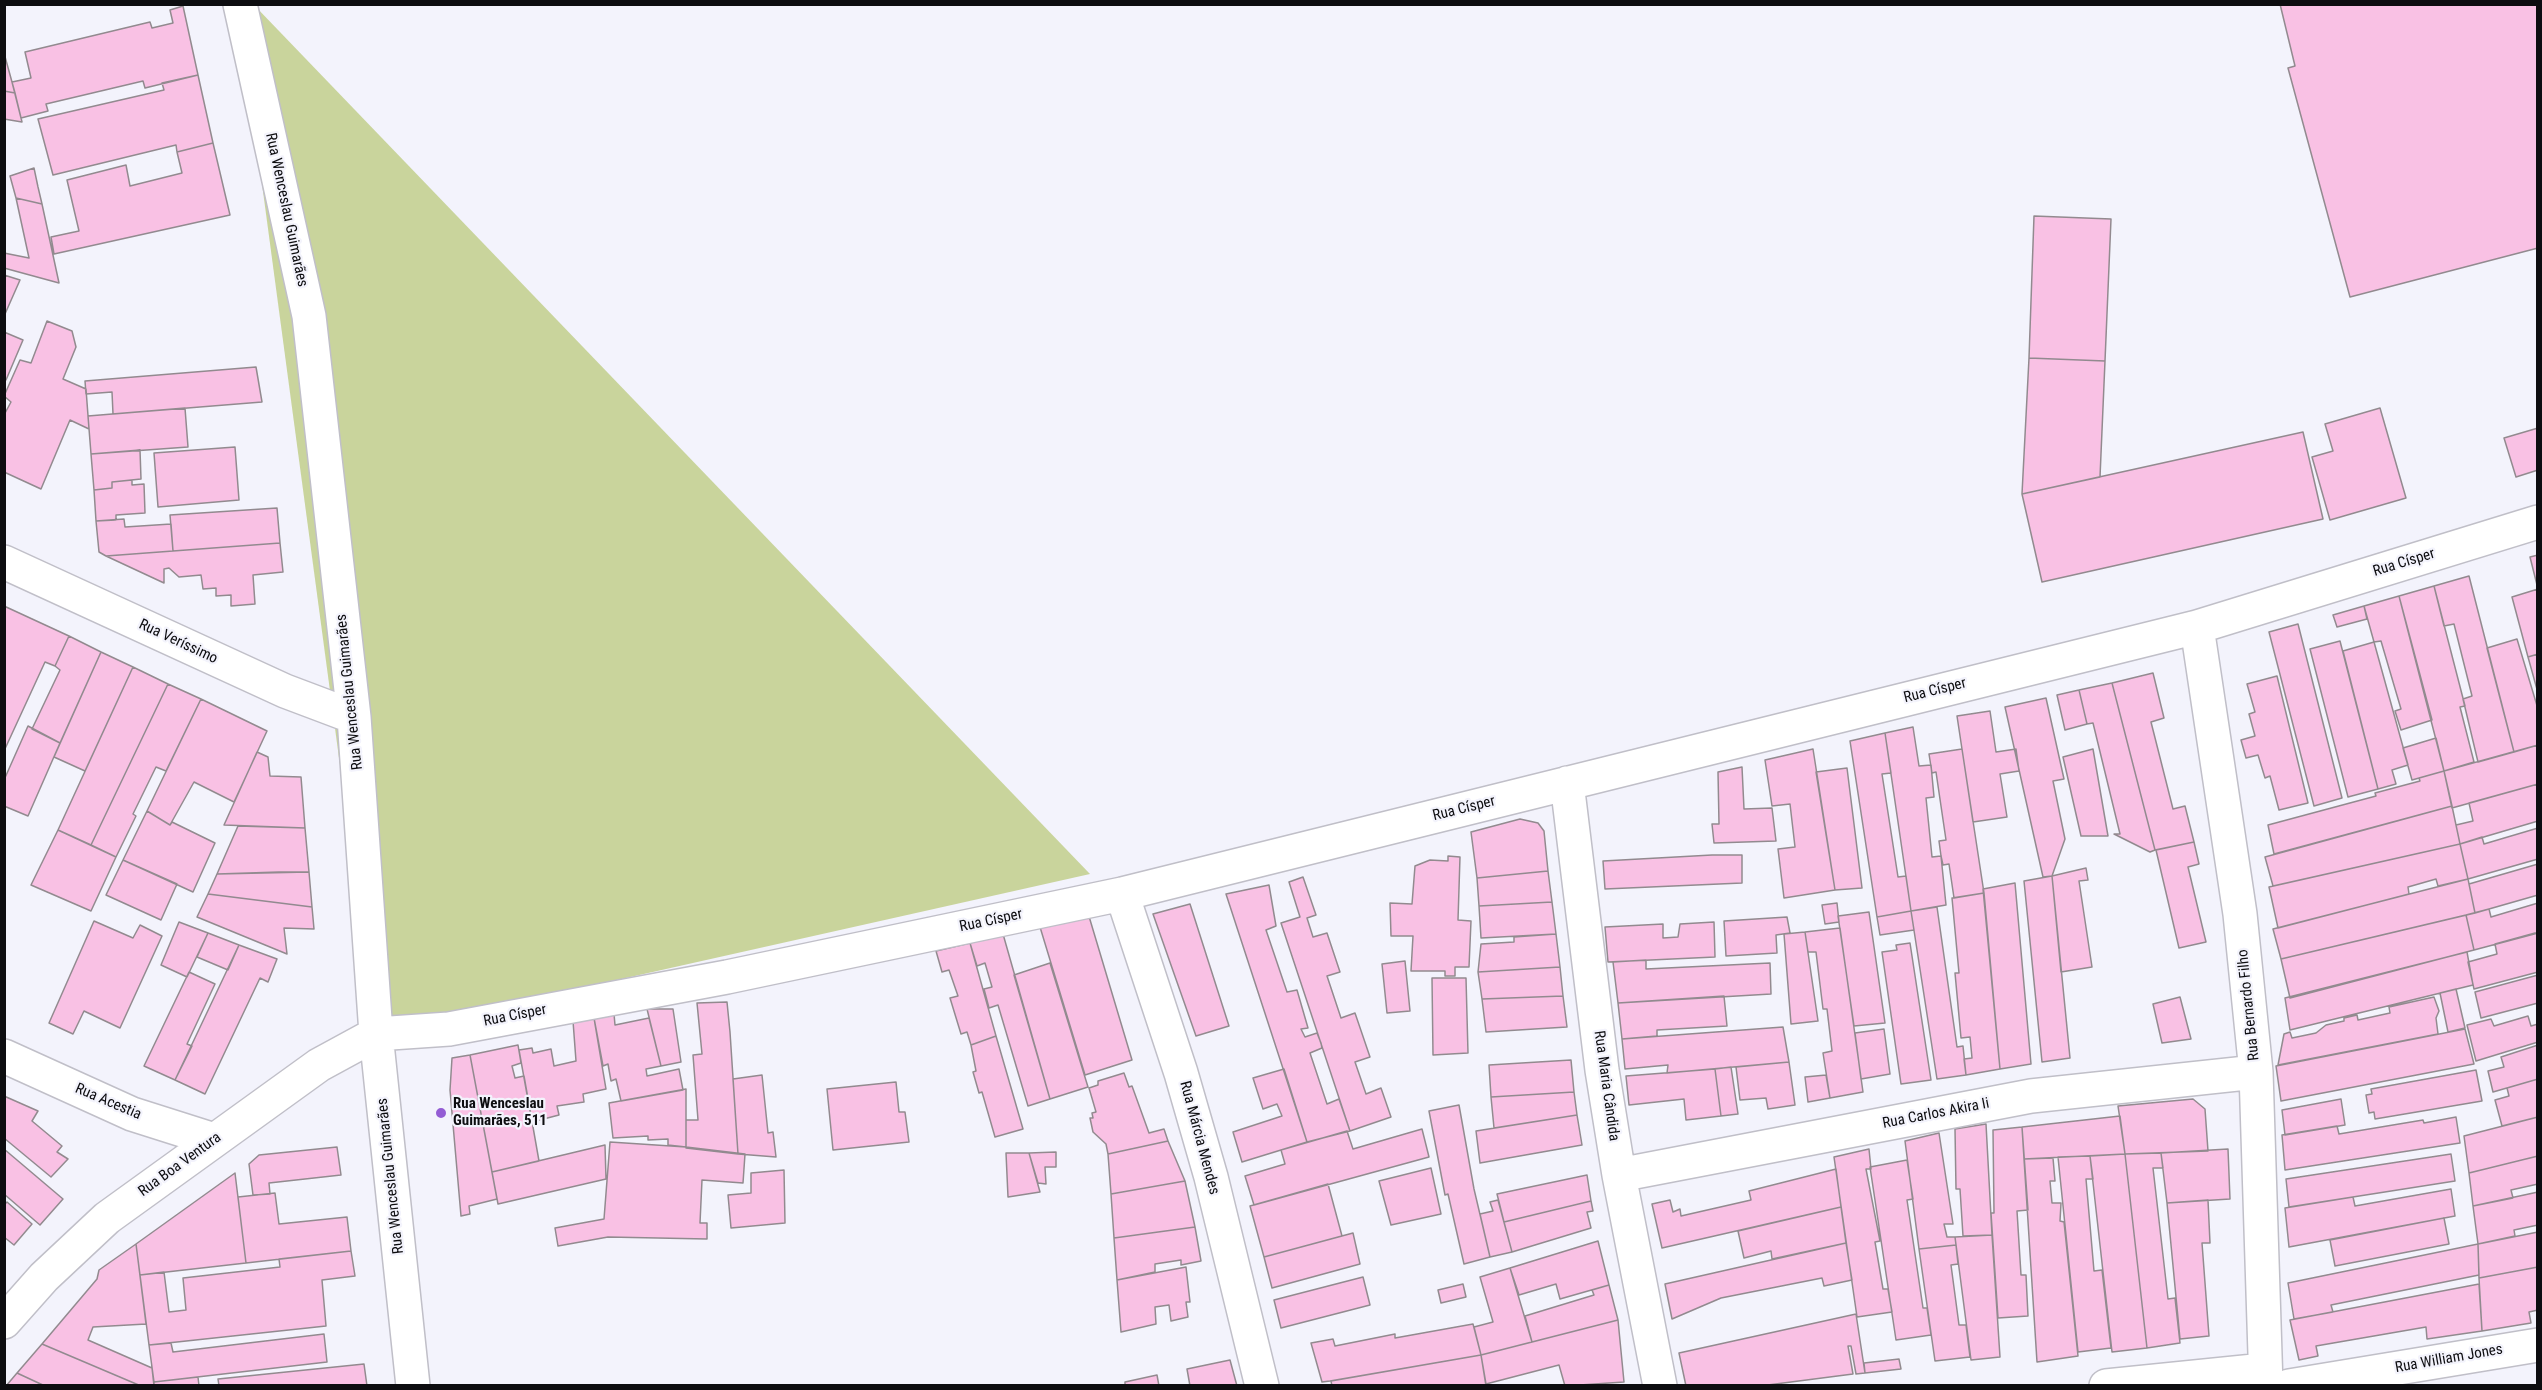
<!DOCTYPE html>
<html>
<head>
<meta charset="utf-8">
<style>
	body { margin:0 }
	#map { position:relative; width:2542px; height:1390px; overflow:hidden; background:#f3f3fc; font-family:"Roboto Condensed",sans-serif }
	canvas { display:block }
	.frame { position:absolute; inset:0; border:6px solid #0d0d10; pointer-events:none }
</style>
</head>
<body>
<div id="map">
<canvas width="2542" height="1390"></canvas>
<div class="frame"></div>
</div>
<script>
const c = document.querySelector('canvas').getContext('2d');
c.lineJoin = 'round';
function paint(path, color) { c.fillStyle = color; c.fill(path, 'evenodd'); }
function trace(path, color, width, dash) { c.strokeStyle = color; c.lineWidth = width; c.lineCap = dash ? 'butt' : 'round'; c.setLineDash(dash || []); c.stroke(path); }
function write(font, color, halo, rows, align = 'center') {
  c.font = font + ' "Roboto Condensed",sans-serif'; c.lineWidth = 4.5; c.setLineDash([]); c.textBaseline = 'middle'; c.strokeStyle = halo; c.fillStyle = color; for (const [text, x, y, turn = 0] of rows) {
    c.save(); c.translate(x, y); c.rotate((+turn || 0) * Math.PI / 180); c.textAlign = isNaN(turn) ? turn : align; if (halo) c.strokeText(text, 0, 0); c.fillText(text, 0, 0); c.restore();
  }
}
paint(new Path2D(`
	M238,5H254L1090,874L376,1034Z`), '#c9d49c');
const building = new Path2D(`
	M2280,4H2538V248L2350,297L2288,68L2295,66Z
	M183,6L198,75L145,88L143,81L46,104L48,111L21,118L12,82L31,78L25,52L150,22L152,28L173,23L170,10Z
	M4,53L12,82L15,93L4,91Z
	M198,75L213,143L177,152L176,145L53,175L38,119L164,90L162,83Z
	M4,91L15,93L22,122L4,119Z
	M213,143L230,215L54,254L51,237L79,231L67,180L126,165L130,186L182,173L177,152Z
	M34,168L38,187L42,204L16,198L10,176Z
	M16,198L42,204L59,283L4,268V253L29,258Z
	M2034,216L2111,219L2105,361L2029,358Z
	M4,275L20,280L5,314L4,313Z
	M47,321L72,331L76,347L63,379L86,389L89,429L70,420L41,489L4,472V415L11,402L4,396L20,360L31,363Z
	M4,332L23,340L6,380L4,379Z
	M2029,358L2105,361L2100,477L2022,494Z
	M256,367L262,402L113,414L112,392L86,394L85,381Z
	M185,408L188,447L91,454L88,416Z
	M2380,408L2406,498L2330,520L2312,457L2333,451L2325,424Z
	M2538,428V470L2516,477L2504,438Z
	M2303,432L2323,519L2042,582L2022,494Z
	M235,447L239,500L158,507L154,453Z
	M140,450L141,479L112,482V488L94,490L91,454Z
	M132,480V485L144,484L145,513L116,515V520L96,521L94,490L112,488V482Z
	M277,508L280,543L173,551L170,515Z
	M124,519L125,527L171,524L173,551L106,556L99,552L96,521Z
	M280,543L283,572L253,575L255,604L231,606V595L216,596V588L203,589L201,575L179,577L169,568L164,569V583L106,556Z
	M2538,555V589L2530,557Z
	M2469,576L2514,752L2478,762L2463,699L2472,696L2454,624L2444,626L2434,586Z
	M2434,586L2465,706L2460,707L2474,762L2444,771L2399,596Z
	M2538,589V654L2528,657L2512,597Z
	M2399,596L2432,720L2401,730L2395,711L2401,709L2381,641L2374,642L2364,606Z
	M4,606L69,636L55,666L45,662L4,751Z
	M2364,606L2367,619L2337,627L2333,615Z
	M2298,624L2342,798L2314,806L2269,632Z
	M69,636L101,652L60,743L32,729L60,670L55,666Z
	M2517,639L2538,709V745L2514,752L2487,648Z
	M2340,641L2378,789L2348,797L2310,649Z
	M2374,642L2408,765L2392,770L2396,784L2378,789L2343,651Z
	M101,652L133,667L85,771L54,757Z
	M2538,654V693L2528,657Z
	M133,667L168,684L91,845L58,830Z
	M2153,673L2164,718L2151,722L2173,809L2185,806L2194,842L2155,850L2112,683Z
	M2277,676L2308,803L2279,810L2270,776L2265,778L2258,755L2246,758L2241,740L2255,736L2249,714L2255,712L2247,684Z
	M2112,683L2155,850L2150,852L2114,834H2120L2093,723L2087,724L2079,690Z
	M168,684L201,699L166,771L156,767L133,814L136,816L116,857L91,845Z
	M2079,690L2087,724L2065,730L2057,695Z
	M2046,698L2064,779L2053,781L2065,839L2052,876L2043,877L2005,707Z
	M201,699L267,731L234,802L194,782L170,825L147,811Z
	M1990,711L1996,752L2016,749L2019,771L2000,774L2007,817L1973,822L1957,716Z
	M28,726L60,743L28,816L4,806V780Z
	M1913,727L1919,766L1931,765L1934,797L1926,798L1932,857L1941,856L1946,905L1911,911L1885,733Z
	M1885,733L1891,773L1882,774L1898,877L1906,876L1911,911L1877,917L1850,741Z
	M2436,738L2444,771L2412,780L2403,748Z
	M2538,745V784L2452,808L2444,771Z
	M1813,749L1835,890L1784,898L1778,849L1795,847L1790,804L1772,806L1765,760Z
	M1962,749L1984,893L1954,898L1949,864L1943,865L1941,856L1939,841L1946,840L1936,772L1932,773L1929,754Z
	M2093,749L2108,836H2081L2063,757Z
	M257,752L268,757L270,776L301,777L305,828L224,825Z
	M1742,767L1744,809L1772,808L1776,841L1714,843L1712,824H1719L1718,772Z
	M1847,768L1862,888L1835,890L1816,772Z
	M2444,771L2452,806L2274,854L2268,825L2376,796L2375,793L2420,781L2419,778Z
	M2538,784V821L2460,844L2456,825L2473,821L2469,803Z
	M2452,806L2460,844L2273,886L2265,857Z
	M147,811L170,825L172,822L215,843L193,892L123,860Z
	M1520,819L1538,823L1544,831L1548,871L1477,878L1471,832Z
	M238,826L305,828L309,872L217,874Z
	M2538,828V859L2468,879L2460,844L2482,837L2484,844Z
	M58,830L116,857L91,911L31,885Z
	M2194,842L2199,864L2188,867L2206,942L2179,948L2156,850Z
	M2460,844L2468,879L2438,886L2436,879L2408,887L2409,894L2278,928L2269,887Z
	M1712,855H1742V883L1605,889L1603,861Z
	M1448,856L1460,857L1458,920L1471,921L1469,967H1455V976H1445V971H1411L1413,936H1391L1390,903L1412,904L1415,866L1430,860L1448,861Z
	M123,860L177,884L161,920L106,895Z
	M2538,864V895L2475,913L2469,884Z
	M2086,868L2088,880L2079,881L2092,967L2061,972L2052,876Z
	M1548,871L1552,902L1479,906L1477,878Z
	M279,872H309L312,907L208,894L217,874Z
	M2052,876L2070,1058L2042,1062L2024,881Z
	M1303,877L1316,915L1307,918L1313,937L1327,933L1340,972L1327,976L1341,1018L1355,1013L1370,1057L1355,1062L1366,1094L1381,1088L1391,1117L1350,1131L1281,923L1300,917L1289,882Z
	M2468,879L2475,913L2281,959L2273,929Z
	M2015,883L2031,1064L2000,1069L1983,889Z
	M1269,885L1276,926L1266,930L1287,992L1297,990L1308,1028L1301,1029L1305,1037L1317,1033L1321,1043L1322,1048L1310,1053L1327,1104L1339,1099L1350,1131L1307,1142L1226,894Z
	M1984,893L2000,1069L1966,1075L1964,1059L1972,1058L1970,1037L1961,1038L1955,973H1959L1952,898Z
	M208,894L312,907L314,929L284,928L287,954L197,917Z
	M1552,902L1556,934L1481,938L1479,906Z
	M1837,903L1839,922L1825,924L1822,905Z
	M2538,903V933L2474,950L2466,915L2489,909L2491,917Z
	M1190,904L1229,1026L1196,1036L1153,914Z
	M1937,907L1957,1047L1963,1046L1966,1075L1937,1079L1911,911Z
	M1911,911L1914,930L1880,935L1877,917Z
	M1869,912L1885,1023L1854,1026L1838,916Z
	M1088,913L1132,1060L1085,1075L1040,927Z
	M2466,915L2474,950L2290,998L2281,959Z
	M1787,917L1790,933L1776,935L1777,953L1726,956L1724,921Z
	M94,921L133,938L140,925L162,936L120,1028L84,1011L73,1034L49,1023Z
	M179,922L208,933L187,977L161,965Z
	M1714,922L1715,957L1608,962L1605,927L1663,924V938L1678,937L1680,924Z
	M1840,928L1863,1092L1830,1098L1823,1053L1832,1051L1827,1009H1823L1816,952H1808L1805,932Z
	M1805,932L1818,1021L1791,1024L1784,934Z
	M208,933L239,945L228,970L197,957Z
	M2535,933H2538V972L2474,989L2468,962L2497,954L2495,944Z
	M1003,934L1050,1099L1028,1106L998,1005L989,1008L984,989L992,987L985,963L977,966L970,943Z
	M1556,934L1560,967L1478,972L1481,944L1514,942V937Z
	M970,943L996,1036L971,1045L967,1032L961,1034L950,998L958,996L949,970L942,972L936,951Z
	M1910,943L1931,1080L1901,1084L1882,952L1897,950L1896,945Z
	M239,945L277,959L268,982L260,978L205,1094L175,1080Z
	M2467,952L2473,985L2290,1030L2285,998Z
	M1646,960V969L1770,963L1771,994L1618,1003L1613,962Z
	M1405,961L1410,1011L1387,1013L1382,964Z
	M1050,963L1088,1087L1050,1099L1014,975Z
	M1560,967L1563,996L1482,999L1478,972Z
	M189,972L215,984L187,1044L192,1046L175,1080L144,1066Z
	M2538,975V1003L2481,1018L2475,992Z
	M1432,978H1466L1468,1053L1433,1055Z
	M2456,989L2465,1028L2448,1032L2440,993Z
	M1563,996L1567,1027L1486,1032L1482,999Z
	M1724,996L1727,1026L1657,1030V1036L1622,1039L1618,1003Z
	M2180,997L2191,1039L2162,1043L2153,1004Z
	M2434,997L2439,1011L2436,1018L2438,1034L2278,1065L2284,1034L2290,1032L2292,1038L2316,1033L2326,1025L2344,1021V1018L2357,1015L2358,1020L2390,1013L2389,1007Z
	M727,1002L730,1032L738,1154L686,1148V1120H698L693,1055L702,1054L697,1003Z
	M647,1009H673L681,1062L661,1066Z
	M614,1014L615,1025L649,1018L661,1066L646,1069L647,1076L679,1069L683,1090L621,1101L616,1079L611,1081L608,1064L603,1066L594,1018Z
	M2528,1016L2531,1026L2538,1024V1042L2476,1061L2467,1025L2491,1019L2494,1026Z
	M594,1018L606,1089L583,1094L584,1102L557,1106L559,1115L532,1122L519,1050L532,1048L533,1053L551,1049L554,1066L576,1061L573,1021Z
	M1783,1027L1789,1062L1667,1073L1668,1065L1625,1069L1622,1039Z
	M1884,1029L1890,1074L1861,1079L1855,1033Z
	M2465,1029L2474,1064L2281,1101L2276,1066Z
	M996,1036L1023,1129L995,1137L982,1092L979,1093L973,1072L976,1071L971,1045Z
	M518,1045L521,1063L512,1066L515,1078L524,1076L539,1161L492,1172L470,1055Z
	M2538,1045V1079L2493,1092L2488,1071L2504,1067L2501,1057Z
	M470,1055L497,1199L469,1206L470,1214L461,1216L450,1090L452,1058Z
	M1571,1060L1574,1092L1491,1097L1489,1065Z
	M1789,1062L1795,1105L1768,1109L1766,1098L1740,1100L1736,1067Z
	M1731,1067L1738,1114L1721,1116L1715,1069Z
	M1284,1069L1307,1142L1242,1162L1233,1132L1282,1116L1277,1104L1263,1109L1253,1078Z
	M1715,1069L1721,1116L1686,1120L1684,1099L1629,1105L1626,1076Z
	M2476,1070L2482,1101L2375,1119L2374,1112L2369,1113L2366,1095L2372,1094L2371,1089Z
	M1124,1073L1129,1087L1132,1086L1149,1133L1164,1129L1168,1141L1108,1154L1106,1144L1093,1132L1090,1118H1093L1092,1113L1096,1112L1089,1088L1098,1085V1081Z
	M762,1075L768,1133L773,1132L776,1157L738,1154L733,1079Z
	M1826,1075L1830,1098L1808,1102L1805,1077Z
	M2538,1079V1117L2502,1126L2495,1100L2509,1096L2507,1088Z
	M896,1082L899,1112H905L909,1142L833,1150L827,1089Z
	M686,1089V1147L668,1145V1139L648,1140V1136L613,1138L609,1103Z
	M1574,1092L1577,1115L1494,1128L1491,1097Z
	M4,1096L38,1111L32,1121L62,1146L57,1152L68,1159L51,1177L4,1138Z
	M2193,1099L2205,1109L2208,1151L2125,1154L2118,1106Z
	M2341,1099L2345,1125L2285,1135L2282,1110Z
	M1459,1105L1474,1189L1490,1257L1464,1264L1448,1194L1445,1195L1429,1111Z
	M1577,1115L1582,1145L1480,1163L1476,1131Z
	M2120,1116L2125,1154L2024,1159L2022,1127Z
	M2456,1117L2460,1143L2285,1170L2282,1135L2337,1126L2339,1134L2423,1120L2424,1123Z
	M2538,1117V1156L2469,1173L2464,1136Z
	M1986,1124L1992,1235L1963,1236L1960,1189H1956L1955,1129Z
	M2022,1127L2028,1210L2017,1211L2021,1275H2026L2028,1316L1998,1318L1991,1213H1994L1993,1130Z
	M1422,1129L1429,1157L1254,1205L1245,1176L1285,1164L1281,1150L1347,1131L1353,1149Z
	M1939,1133L1953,1224H1944L1947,1237H1955L1956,1245L1919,1249L1905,1141Z
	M1168,1141L1185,1181L1111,1194L1108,1154Z
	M610,1142L686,1147L745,1154L743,1183L702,1180L700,1223H707V1239L608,1237L558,1246L555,1228L604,1219Z
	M605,1145L606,1179L498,1204L492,1172Z
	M337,1147L341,1175L269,1183L270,1194L253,1195L249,1164L259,1155Z
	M4,1149L63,1199L40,1225L4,1194Z
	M1869,1149L1871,1169H1866L1880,1241L1875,1242L1883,1289H1888L1892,1312L1857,1317L1834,1157Z
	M2228,1149L2230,1199L2167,1203L2161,1153Z
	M1056,1152V1167H1045L1046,1184L1038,1183L1029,1153Z
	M1006,1153H1029L1040,1192L1008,1197Z
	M2161,1153L2163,1168H2153L2168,1299L2175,1298L2180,1343L2147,1348L2125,1154Z
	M2125,1154L2147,1348L2112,1352L2090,1156Z
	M2451,1154L2455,1181L2289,1207L2286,1179Z
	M2090,1156L2093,1179H2086L2094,1271L2102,1270L2111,1348L2078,1352L2058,1157Z
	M2538,1156V1184L2511,1190L2513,1198L2473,1206L2469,1173Z
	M2053,1158L2055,1181H2050L2052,1203H2061L2060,1221L2064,1222L2078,1356L2037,1362L2024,1159Z
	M1907,1160L1913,1199L1907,1200L1923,1308H1927L1931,1335L1896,1340L1870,1167Z
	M1431,1168L1441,1214L1391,1225L1379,1181Z
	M1836,1169L1841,1207L1662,1248L1652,1204L1670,1200L1673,1212L1680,1209L1681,1216L1751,1200L1749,1191Z
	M784,1170L785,1223L731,1228L728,1195L751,1193V1173Z
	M235,1173L246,1263L140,1275L136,1244Z
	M1587,1175L1591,1201L1504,1222L1497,1194Z
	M1185,1181L1195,1227L1114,1238L1111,1194Z
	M1328,1184L1342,1236L1264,1257L1250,1206Z
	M2451,1189L2455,1216L2289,1247L2285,1208L2353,1197L2355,1206Z
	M2538,1192V1225L2514,1230L2515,1236L2478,1244L2473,1206Z
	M275,1193L279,1224L347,1217L351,1251L246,1263L238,1197Z
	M1498,1200L1512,1252L1490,1257L1480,1214L1493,1211L1490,1202Z
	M2208,1200L2210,1243H2202L2209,1336L2180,1339L2167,1203Z
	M1591,1201L1593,1211L1587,1212L1591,1228L1512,1252L1504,1222Z
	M7,1202L32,1224L14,1245L4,1237V1205Z
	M1841,1207L1846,1243L1772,1259L1771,1251L1744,1258L1738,1231Z
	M2444,1218L2449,1244L2335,1266L2330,1240Z
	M1195,1227L1201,1261L1181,1265V1260L1155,1264V1272L1117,1280L1114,1238Z
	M2538,1232V1267L2479,1278L2478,1244Z
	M1353,1233L1360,1264L1272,1288L1264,1257Z
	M1992,1235L2000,1357L1971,1360L1955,1237Z
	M1598,1241L1609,1285L1560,1299L1556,1284L1519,1295L1510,1268Z
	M1846,1243L1852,1280L1824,1286L1822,1278L1721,1298L1672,1319L1665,1284Z
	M136,1244L146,1324L93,1327L88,1340L152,1368L154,1386H141L42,1344L97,1279L99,1270Z
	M2478,1244L2479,1275L2331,1305L2333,1312L2294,1319L2288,1283Z
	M1956,1245L1958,1264L1951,1265L1959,1325H1966L1970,1357L1935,1361L1919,1249Z
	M351,1251L355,1276L322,1280L326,1326L149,1345L140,1275L164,1272L169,1312L186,1310L183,1278L280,1267L279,1259Z
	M1186,1267L1190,1302H1186L1188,1317L1171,1321L1169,1305L1155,1307L1156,1324L1121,1332L1117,1280Z
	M2538,1267V1310L2529,1312L2531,1323L2482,1331L2479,1278Z
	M1510,1268L1532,1342L1481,1355L1474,1327L1493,1322L1480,1277Z
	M1363,1277L1370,1305L1281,1328L1274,1300Z
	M1463,1284L1466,1297L1441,1303L1438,1290Z
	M2479,1284L2482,1331L2427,1339L2426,1327L2316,1346L2318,1356L2299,1360L2290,1320Z
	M1609,1285L1618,1320L1532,1342L1525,1316L1594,1295L1592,1290Z
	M1856,1314L1865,1373L1856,1374L1851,1346H1848L1853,1374L1760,1386H1686L1679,1353Z
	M1618,1320L1624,1382L1565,1386L1559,1365L1486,1384L1481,1355Z
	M1473,1324L1481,1355L1330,1381L1322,1382L1311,1343L1333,1339L1335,1346L1395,1334V1338Z
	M324,1334L327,1362L154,1382L149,1345L171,1343L173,1352Z
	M42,1344L141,1386H45L17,1373Z
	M1481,1355L1486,1386H1332L1331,1381Z
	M1899,1359L1901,1369L1865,1373L1864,1363Z
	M1230,1360L1237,1386H1190L1187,1369Z
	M364,1364L367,1386H219L218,1379Z
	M17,1373L45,1386H6Z
	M1157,1375L1159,1386H1125V1382Z
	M198,1377L199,1386H154V1382Z`);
paint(building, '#f9c1e4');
trace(building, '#928a8f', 1.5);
const minor = new Path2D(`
	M240,4L309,316L354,717L376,1034L413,1386
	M4,562L285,691L354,717
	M2197,627L2240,914L2256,1072L2266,1386
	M1567,783L1602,1070L1619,1175L1660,1386
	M1122,894L1181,1073L1211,1177L1262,1386
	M4,1056L132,1114L214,1140
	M1619,1175L2031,1096L2256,1072
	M4,1322L44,1277L107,1218L319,1065L376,1034L449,1029L727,977L1122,894L2197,627L2538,522
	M2106,1386L2264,1370
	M2289,1386L2538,1345`);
trace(minor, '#c0bfc8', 36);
trace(minor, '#fff', 33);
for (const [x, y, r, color] of [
	[441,1113,6,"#935cd4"]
]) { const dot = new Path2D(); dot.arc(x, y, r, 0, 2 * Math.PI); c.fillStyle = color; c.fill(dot); trace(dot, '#f3f3fc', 2); }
write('15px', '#0d0d10', '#f3f3fc', [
	["Rua Wenceslau Guimarães",286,210,78],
	["Rua Císper",2404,563,-17],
	["Rua Veríssimo",178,642,25],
	["Rua Císper",1935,691,-14],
	["Rua Wenceslau Guimarães",350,692,-96],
	["Rua Císper",1464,809,-14],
	["Rua Císper",991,921,-12],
	["Rua Bernardo Filho",2249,1005,-96],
	["Rua Císper",515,1016,-11],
	["Rua Maria Cândida",1606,1086,82],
	["Rua Acestia",108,1102,23],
	["Rua Carlos Akira Ii",1936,1114,-11],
	["Rua Márcia Mendes",1199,1138,75],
	["Rua Boa Ventura",180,1165,-36],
	["Rua Wenceslau Guimarães",391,1176,-96],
	["Rua William Jones",2449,1359,-10]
]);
write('bold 15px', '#0d0d10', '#f3f3fc', [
	["Rua Wenceslau",453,1104],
	["Guimarães, 511",453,1121]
], 'left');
</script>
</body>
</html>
